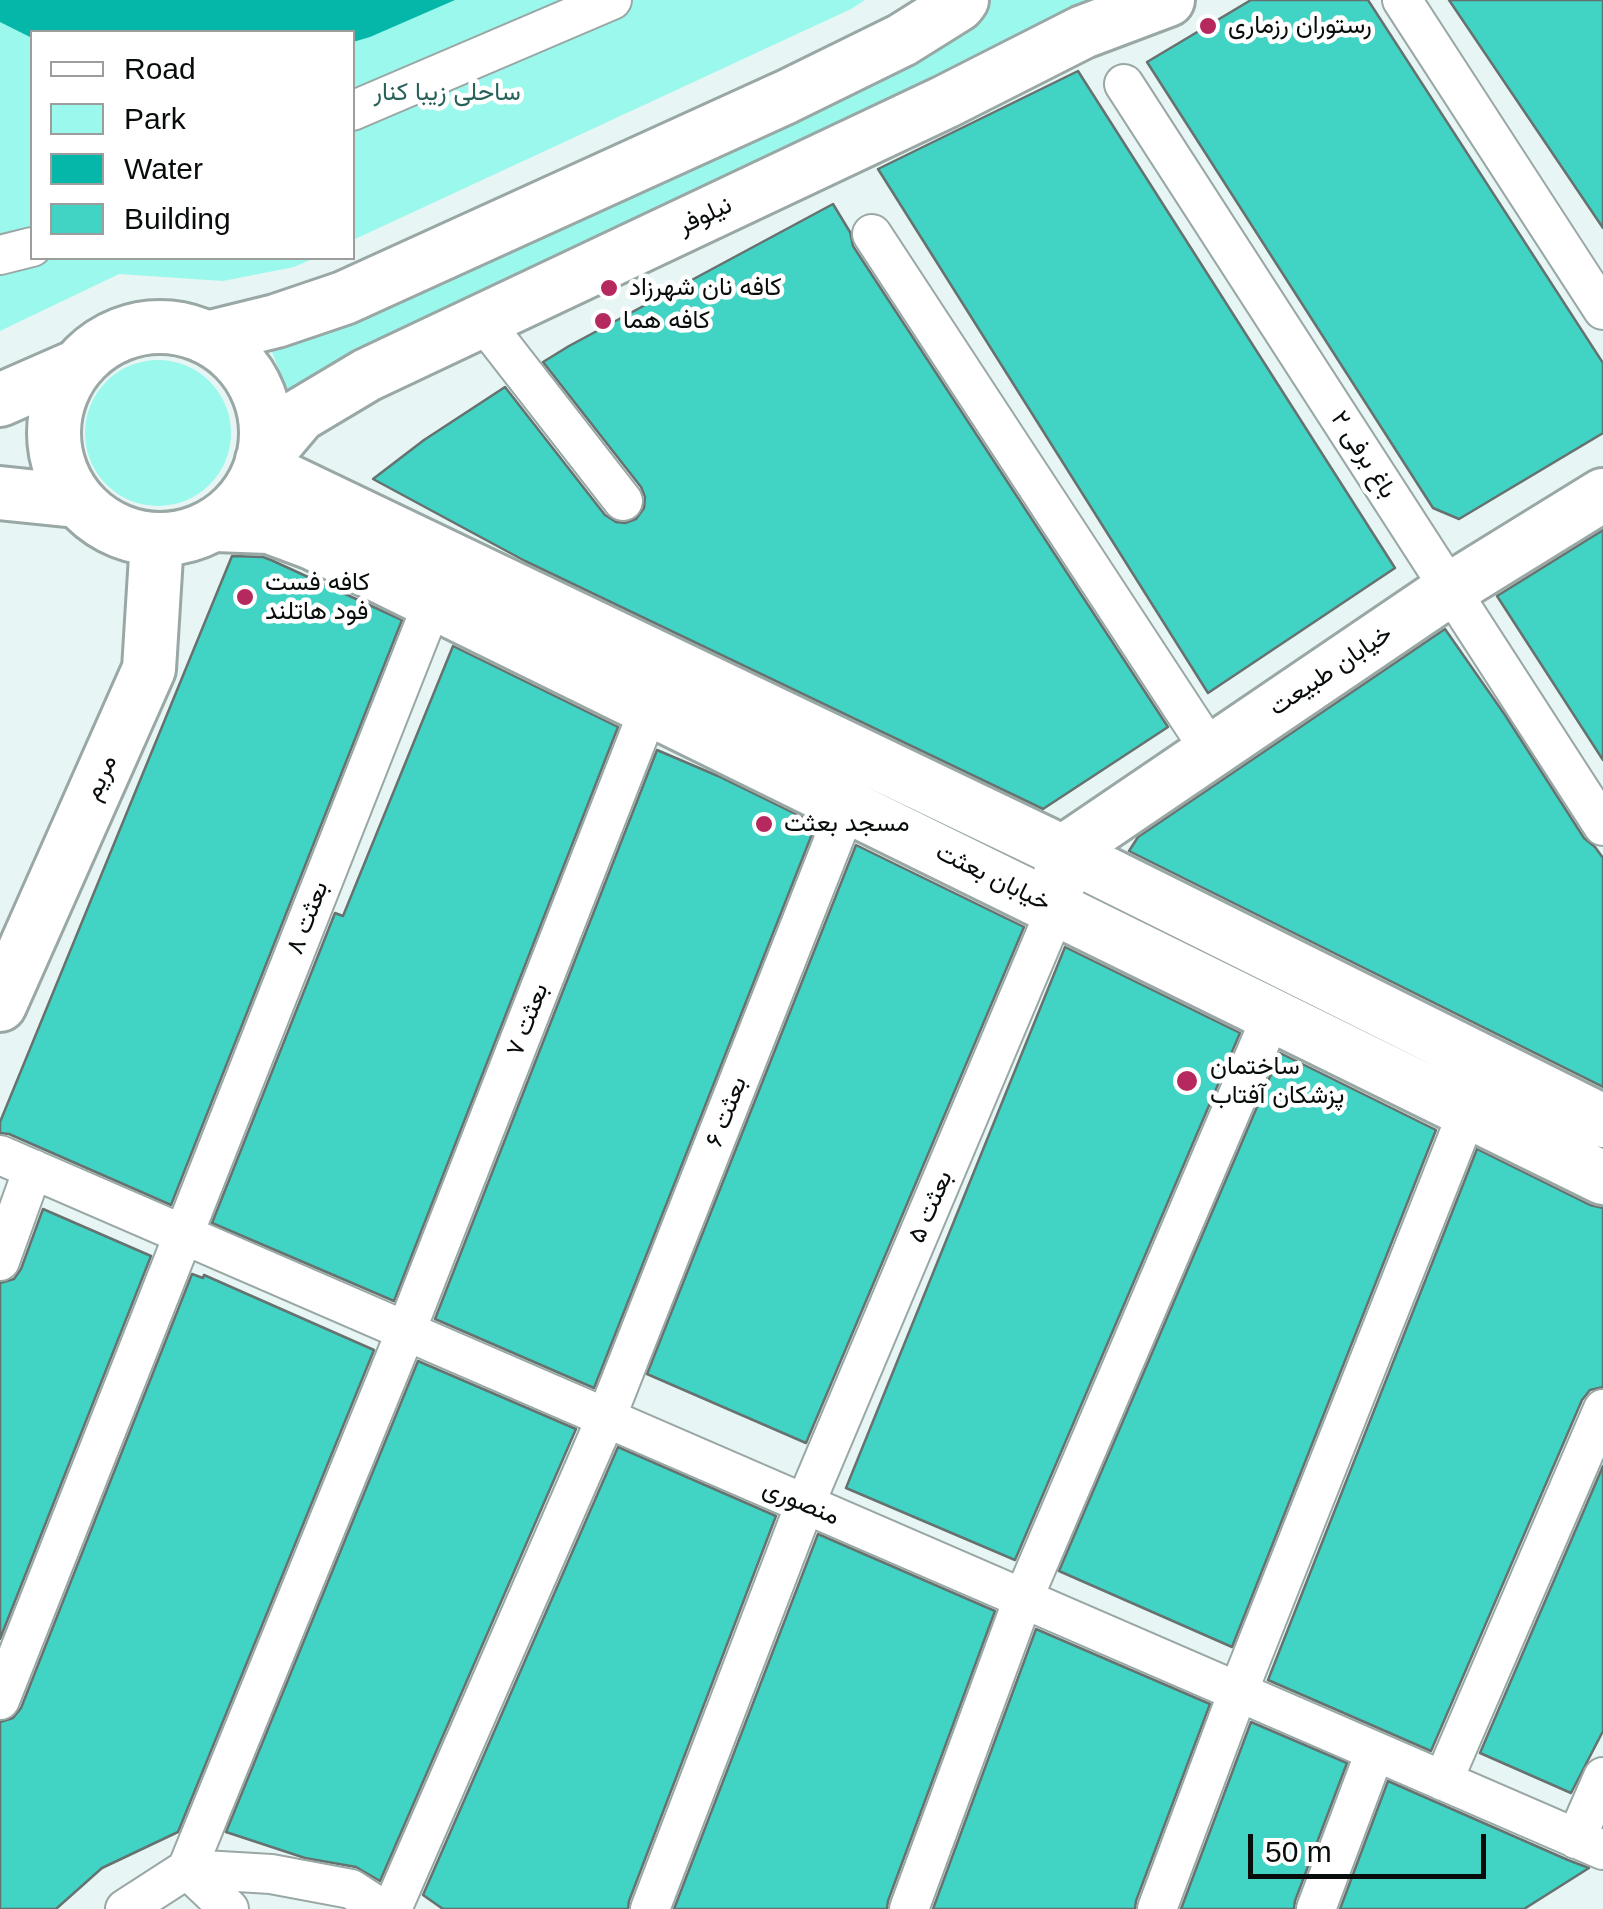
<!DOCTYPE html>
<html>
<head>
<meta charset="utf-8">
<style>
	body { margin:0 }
	#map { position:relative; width:1603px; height:1909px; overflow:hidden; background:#e7f6f4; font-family:Helvetica,sans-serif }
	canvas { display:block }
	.legend { position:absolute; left:30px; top:30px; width:325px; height:230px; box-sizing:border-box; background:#fff; border:2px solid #9c9e9e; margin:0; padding:12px 18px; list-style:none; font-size:30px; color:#080d0c }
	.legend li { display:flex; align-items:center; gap:20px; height:50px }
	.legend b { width:50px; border:2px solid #9c9e9e }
	.scale { position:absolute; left:1248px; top:1834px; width:238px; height:45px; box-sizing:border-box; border:5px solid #080d0c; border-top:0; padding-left:12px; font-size:30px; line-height:35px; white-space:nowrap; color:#080d0c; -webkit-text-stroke:8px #fff; paint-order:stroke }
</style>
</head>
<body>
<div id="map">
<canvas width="1603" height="1909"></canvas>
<ul class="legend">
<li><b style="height:12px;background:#fff"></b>Road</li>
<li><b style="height:28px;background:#9bf8ec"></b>Park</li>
<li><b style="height:28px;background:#05b7a9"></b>Water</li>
<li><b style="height:28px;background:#41d3c4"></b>Building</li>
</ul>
<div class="scale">50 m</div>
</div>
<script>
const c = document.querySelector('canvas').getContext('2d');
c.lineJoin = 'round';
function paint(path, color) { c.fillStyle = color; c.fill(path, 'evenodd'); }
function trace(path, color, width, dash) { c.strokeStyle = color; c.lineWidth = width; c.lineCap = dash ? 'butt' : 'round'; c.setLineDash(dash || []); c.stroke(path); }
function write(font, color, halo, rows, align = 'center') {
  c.font = font + ' Helvetica,Vazirmatn,sans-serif'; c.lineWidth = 9; c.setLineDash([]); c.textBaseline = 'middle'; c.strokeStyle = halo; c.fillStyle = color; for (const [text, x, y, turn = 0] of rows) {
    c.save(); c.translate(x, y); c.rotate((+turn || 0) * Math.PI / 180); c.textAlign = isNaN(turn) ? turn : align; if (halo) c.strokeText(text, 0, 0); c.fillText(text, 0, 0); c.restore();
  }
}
paint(new Path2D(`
	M0,0H865L851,9L353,240L352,32H32V258H315L294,267L223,281L119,274L0,331Z
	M988,0H1098L720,189L287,389L269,345L927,48Z
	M85 433a73 73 0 1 1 146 0a73 73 0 1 1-146 0Z`), '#9bf8ec');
paint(new Path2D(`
	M0,0H455L370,37L353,42L352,32H32V38L0,22Z`), '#05b7a9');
const building = new Path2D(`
	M1251,0H1368L1603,363V433L1459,519L1433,508L1147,62Z
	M1449,0H1603V228Z
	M1078,71L1395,568L1208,693L878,169Z
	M833,204L850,232L853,246L1168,727L1043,809L525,561L373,479L424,440L505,387L605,515L616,522L625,523L636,519L644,508L645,497L641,487L543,362L569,346Z
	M1603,530V760L1497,596Z
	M232,556L263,557L271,560L402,620L171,1205L9,1134L0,1133V1122Z
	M1445,629L1505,715L1584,838L1595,847L1603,858V1087L1129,851L1138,837Z
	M453,646L618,727L394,1301L212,1223L335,913L343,916Z
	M657,750L718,776L816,824L594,1388L435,1319Z
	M856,845L1024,927L806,1443L647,1374Z
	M1065,947L1240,1033L1015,1560L846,1488Z
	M1280,1053L1436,1130L1232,1647L1059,1571Z
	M1477,1149L1590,1205L1603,1208V1387L1590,1390L1582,1400L1431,1751L1268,1680Z
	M43,1209L151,1256L0,1639V1283L14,1279L21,1269Z
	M192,1274L203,1278L204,1275L374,1350L178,1832L102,1868L56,1909H0V1722L13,1718L21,1708Z
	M418,1361L576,1429L380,1881L356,1867L305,1858L226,1832Z
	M618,1447L776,1516L629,1901L628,1909H443L423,1895Z
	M1603,1466V1731L1571,1793L1480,1753Z
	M818,1534L995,1611L888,1901L887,1909H674Z
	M1036,1629L1210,1704L1136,1901L1135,1909H933Z
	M1251,1722L1347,1763L1295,1901L1294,1909H1181Z
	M1388,1781L1568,1860L1589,1868L1524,1909H1340Z`);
paint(building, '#41d3c4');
trace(building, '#657270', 2.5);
const street = new Path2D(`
	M1402,0L1603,310
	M1124,84L1603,826
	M352,111L612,0
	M872,234L1212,753
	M0,255L32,247
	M482,320L623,501
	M0,1155L1603,1850
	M0,1261L33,1169
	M0,1700L433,602
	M1443,1781L1603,1409
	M1576,1839L1603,1777
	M125,1909L187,1869L271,1874L351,1889L382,1909
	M229,1909L187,1869L406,1331L649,709
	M392,1909L606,1418L847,806
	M650,1909L805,1504L1056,909
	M909,1909L1023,1599L1272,1015
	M1157,1909L1238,1692L1468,1111
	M1316,1909L1375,1752`);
const secondary = new Path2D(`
	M54 433a106 106 0 1 1 212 0a106 106 0 1 1-212 0Z
	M207,338L276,321L344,298L786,97L902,40L958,5L962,0
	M0,400L75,367
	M262,460L300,415L367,375L945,102L1083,32L1168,0
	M261,468L1063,852L1603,1121
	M0,493L76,501
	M215,525L269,527L312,543L1603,1178
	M1059,883L1063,852L1449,590L1603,495
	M0,1005L149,669L157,540`);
trace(street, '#99a7a5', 42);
trace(secondary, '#99a7a5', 58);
trace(street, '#fff', 38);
trace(secondary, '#fff', 52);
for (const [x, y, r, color] of [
	[1208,26,10,"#b6295e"],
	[609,288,10,"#b6295e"],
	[603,321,10,"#b6295e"],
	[245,597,10,"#b6295e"],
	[764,824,10,"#b6295e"],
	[1187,1081,12,"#b6295e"]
]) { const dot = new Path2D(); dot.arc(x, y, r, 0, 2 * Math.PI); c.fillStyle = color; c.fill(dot); trace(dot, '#fff', 4); }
write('25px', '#080d0c', '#fff', [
	["رستوران رزماری",1228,26],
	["کافه نان شهرزاد",629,288],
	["کافه هما",623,321],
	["کافه فست",265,583],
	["فود هاتلند",265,612],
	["مسجد بعثت",784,824],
	["ساختمان",1210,1067],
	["پزشکان آفتاب",1210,1096]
], 'left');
write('25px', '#27615a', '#fff', [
	["ساحلی زیبا کنار",447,93]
]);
write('25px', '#080d0c', '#fff', [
	["نیلوفر",705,216,-25],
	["باغ برفی ۲",1363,455,57],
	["خیابان طبیعت",1331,671,-34],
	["مریم",101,778,-66],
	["خیابان بعثت",993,878,26],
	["بعثت ۸",308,918,-69],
	["بعثت ۷",528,1020,-69],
	["بعثت ۶",727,1112,-69],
	["بعثت ۵",931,1207,-67],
	["منصوری",801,1503,23]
]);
</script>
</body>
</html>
